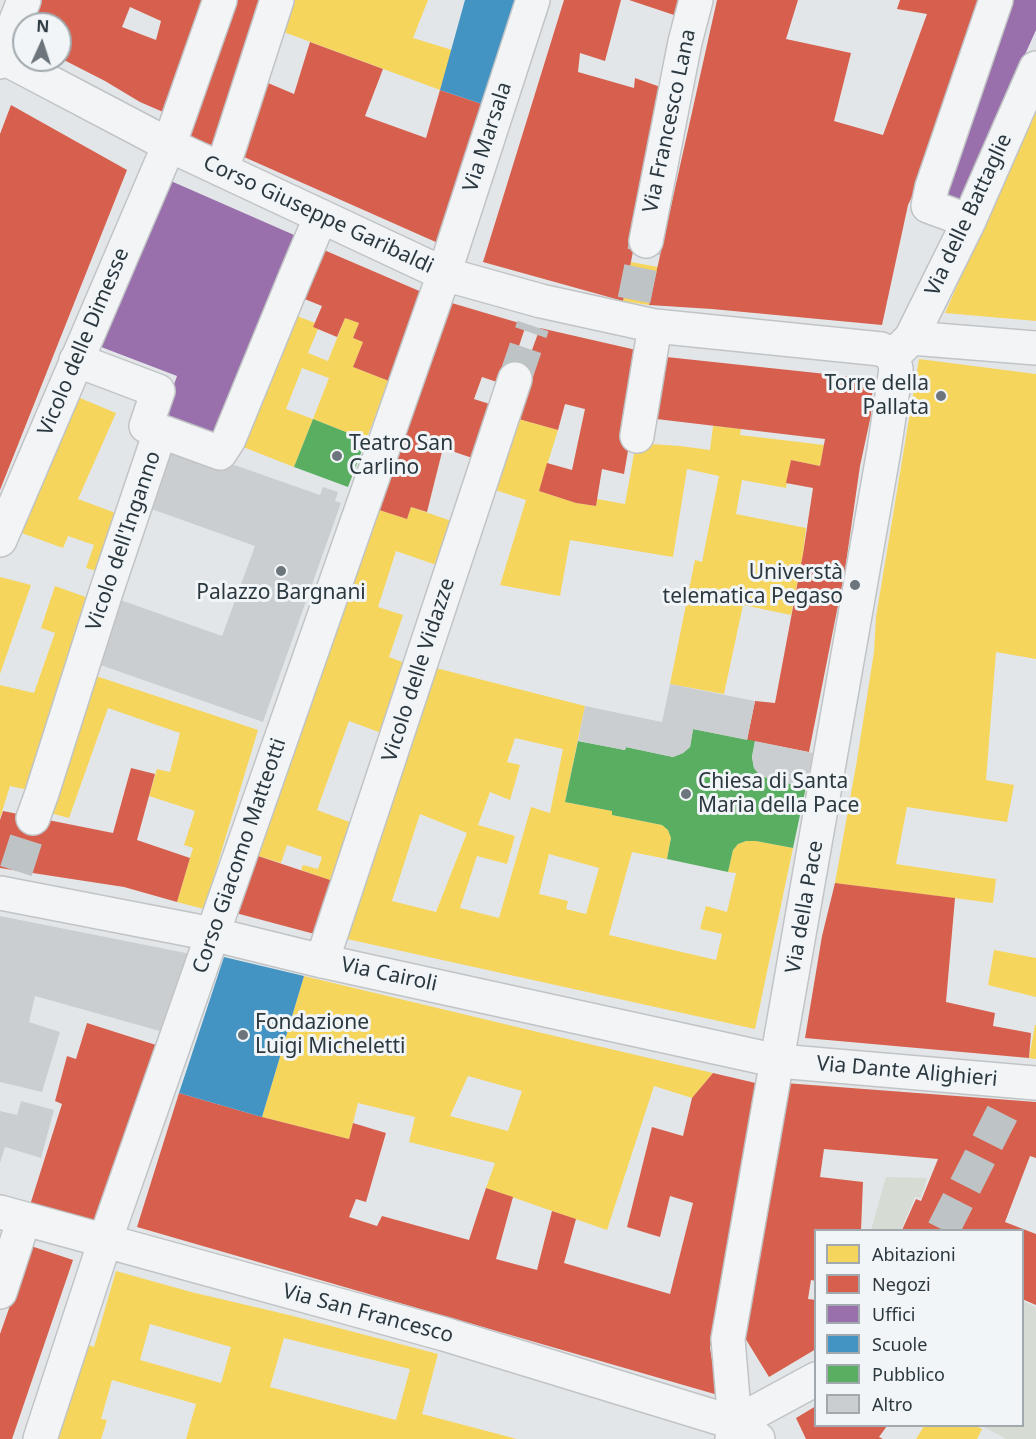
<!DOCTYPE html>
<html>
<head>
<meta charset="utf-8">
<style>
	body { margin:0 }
	#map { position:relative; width:1036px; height:1439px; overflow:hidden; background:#e3e6e8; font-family:"Noto Sans",sans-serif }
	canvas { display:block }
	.legend { position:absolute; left:814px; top:1229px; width:210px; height:198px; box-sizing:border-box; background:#f1f5f7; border:2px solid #a2a9ae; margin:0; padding:8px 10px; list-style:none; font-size:18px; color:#2b3840 }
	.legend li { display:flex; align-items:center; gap:12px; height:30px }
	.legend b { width:30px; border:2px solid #a2a9ae }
	.north { position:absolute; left:12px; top:12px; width:60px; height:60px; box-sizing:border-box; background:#f1f5f7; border:2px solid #a2a9ae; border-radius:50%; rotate:3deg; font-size:16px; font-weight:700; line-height:24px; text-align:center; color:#2b3840 }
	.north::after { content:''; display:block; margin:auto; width:21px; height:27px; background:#6b757b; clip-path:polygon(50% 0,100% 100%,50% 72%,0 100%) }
</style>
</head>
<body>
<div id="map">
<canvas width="1036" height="1439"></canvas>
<ul class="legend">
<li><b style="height:16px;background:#f6d55c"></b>Abitazioni</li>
<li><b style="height:16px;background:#d6604d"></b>Negozi</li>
<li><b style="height:16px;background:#9970ab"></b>Uffici</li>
<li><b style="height:16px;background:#4393c3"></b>Scuole</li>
<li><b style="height:16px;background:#5aae61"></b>Pubblico</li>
<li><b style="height:16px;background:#cbced0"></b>Altro</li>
</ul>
<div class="north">N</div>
</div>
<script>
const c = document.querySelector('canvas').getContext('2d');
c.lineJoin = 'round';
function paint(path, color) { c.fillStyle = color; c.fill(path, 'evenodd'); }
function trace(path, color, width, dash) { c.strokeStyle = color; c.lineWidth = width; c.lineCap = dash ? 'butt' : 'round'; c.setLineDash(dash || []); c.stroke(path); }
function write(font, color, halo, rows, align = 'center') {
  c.font = font + ' "Noto Sans",sans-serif'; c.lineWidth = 6; c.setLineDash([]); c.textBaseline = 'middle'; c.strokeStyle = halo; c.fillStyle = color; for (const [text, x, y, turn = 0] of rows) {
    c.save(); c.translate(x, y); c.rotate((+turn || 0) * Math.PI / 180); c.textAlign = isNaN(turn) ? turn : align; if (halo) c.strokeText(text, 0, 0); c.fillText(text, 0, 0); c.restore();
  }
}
paint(new Path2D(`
	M886,1177L927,1178L921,1198L915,1197L901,1230H871Z
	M1023,1301L1036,1307V1439H1006L984,1427L985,1426H1022Z`), '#d6dcd4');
paint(new Path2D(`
	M291,0H428L413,38L452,50L440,90L281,31Z
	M1036,110V321L945,313L1015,155Z
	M631,262L658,267L649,305L623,301Z
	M292,314L315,323L313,327L318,329L308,353L328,361L345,318L359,323L353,338L363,342L353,367L389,381L366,440L313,419L329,378L302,368L286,409L313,419L294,467L238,445Z
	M919,359L1036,374V659L996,652L986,780L1014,785L1007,822L907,807L896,864L996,879L993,903L835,883L857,760L874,652L876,617Z
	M75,396L116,413L78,499L121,515L100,572L86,568L94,545L68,536L63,548L19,532Z
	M508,416L558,430L539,491L576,503L596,506L597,499L625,504L636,443L680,446L710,450L713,426L741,429L740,435L824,445L820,466L791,460L786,488L742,480L736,514L806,528L803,554L791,615L743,605L724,694L670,684L695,560L702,562L719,476L687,469L673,557L570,540L560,596L500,585L526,500L486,487Z
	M411,507L460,524L445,568L396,551L378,607L403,615L389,657L410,665L387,735L349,721L317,810L352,823L332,881L301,870L303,865L318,869L322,857L287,845L281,863L252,854L373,508L407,519Z
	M0,577L31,585L0,674Z
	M55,586L94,600L38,792L10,786L0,818V685L34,693L55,633L41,628Z
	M424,665L585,706L565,802L612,811V815L662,825L668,830L671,838L667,859L632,852L609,935L716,960L722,934L700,929L706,906L727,912L736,873L728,872L733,850L738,844L746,841H756L793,848L755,1029L338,937ZM515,738L563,749L550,813L531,807L499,918L460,908L477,856L507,864L515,836L478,825L490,792L510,800L520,765L507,762ZM420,814L467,833L436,912L392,901ZM549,854L599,868L586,914L566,909L568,901L539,894Z
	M84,672L258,730L204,909L177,902L193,848L184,845L195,811L149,796L157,769L170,772L180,733L108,708L69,818L39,810Z
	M994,950L1036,958V997L988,985Z
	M304,976L542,1033L713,1073L692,1098L654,1086L607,1230L486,1188L495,1163L409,1142L415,1117L358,1103L349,1139L262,1117ZM468,1076L522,1091L508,1131L450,1116Z
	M1035,1025H1036V1059L1029,1058Z
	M116,1271L191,1292L289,1315L438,1354L422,1414L517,1439H186L196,1404L112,1380L101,1419L107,1420L101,1439H54L86,1344L94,1347ZM150,1324L231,1347L221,1383L140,1360ZM284,1338L410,1369L396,1420L270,1387Z
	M924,1426H976L982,1429L977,1439H916Z`), '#f6d55c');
paint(new Path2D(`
	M41,0H213L170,115L140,102L105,81L60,58V24H32ZM130,7L161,21L156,40L122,27Z
	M232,0H272L226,150L183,135Z
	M564,0H621L605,61L580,53L578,72L634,88L635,78L666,89L623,301L483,262Z
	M629,0H679L674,15Z
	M717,0H798L786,39L851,53L834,121L883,135L927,14L897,9L900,0H981L916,188L908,205L882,325L712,309L649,305Z
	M310,42L383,69L365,116L426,138L440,90L488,106L438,243L244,157L268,83L294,94Z
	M11,105L127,170L0,490V134Z
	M317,247L424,293L389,381L353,367L363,342L353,338L359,323L345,318L337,337L313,327L322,306L297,296Z
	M445,301L526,325L506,385L482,377L474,399L499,407L481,461L443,448L427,512L411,507L407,519L373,508Z
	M540,328L645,352L624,474L602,469L596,506L576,503L539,491L547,463L572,470L585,409L565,404L558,430L508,416Z
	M657,356L873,379L871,415L860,466L845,570L809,752L747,740L755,701L775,703L803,554L813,488L786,483L791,460L820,466L825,439L648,418Z
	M131,768L155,774L137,840L190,858L177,902L124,887L0,868V820L3,811L113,833Z
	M252,854L339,883L322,936L232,912Z
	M835,883L955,898L946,1002L995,1013L993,1026L1031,1033L1029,1058L805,1038L822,936Z
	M87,1023L156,1045L97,1231L30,1205L62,1104L55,1101L67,1056L76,1059Z
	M713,1073L764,1085L710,1348L718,1395L137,1227L179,1093L262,1117L349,1139L353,1123L386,1133L366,1202L356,1199L349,1217L377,1226L382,1216L469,1240L486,1188L513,1197L496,1259L537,1270L552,1211L576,1219L564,1263L670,1294L693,1203L670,1196L660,1237L627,1227L652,1127L683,1136L692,1098Z
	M785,1083L1036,1102V1158L1030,1156L1005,1222L1036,1234V1305L1022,1299V1230H902L916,1199L921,1201L938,1159L824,1149L820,1177L863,1182L861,1230H816V1281L811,1280L808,1299L816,1300V1349L769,1377L742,1333Z
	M31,1246L73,1260L12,1439H0V1334Z
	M816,1406V1426H887L879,1437L883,1439H806L796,1418Z`), '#d6604d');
paint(new Path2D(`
	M1005,0H1036V30L958,204L936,197Z
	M164,178L301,238L215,444L160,424L177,376L96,345Z`), '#9970ab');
paint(new Path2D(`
	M465,0H523L488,106L440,90Z
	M224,957L304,976L262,1117L179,1093Z`), '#4393c3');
paint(new Path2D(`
	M313,419L366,440L348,487L294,467Z
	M693,729L755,741L752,757L754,768L759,774L769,779L806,787L793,848L756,841H746L738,844L733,850L728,872L667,859L671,838L668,830L662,825L612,815V811L565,802L578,741L625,750L626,747L673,757L683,753L690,747Z`), '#5aae61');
paint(new Path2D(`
	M166,441L320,495L323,487L338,492L335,501L341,503L263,722L89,661L112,597L222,636L255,546L143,506Z
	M670,684L755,701L747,740L693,729L690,747L683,753L673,757L626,747L625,750L578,741L585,706L662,722Z
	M755,741L813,753L806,787L769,779L759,774L754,768L752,757Z
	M0,916L191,954L167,1033L35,996L29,1022L60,1032L42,1092L0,1082Z
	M21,1101L54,1110L41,1158L5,1147L0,1163V1111L17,1115Z`), '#cbced0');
trace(new Path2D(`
	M634,300L646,241
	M515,379L533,326
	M16,871L33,818
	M943,1230L1009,1100`), '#bec3c6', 33, [33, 16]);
const minor = new Path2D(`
	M0,56L169,145L444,274L541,301L655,326L881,349L893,356
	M0,62L24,0
	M222,170L277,0
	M969,221L928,206L932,187L996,0
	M646,241L685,42L696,0
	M911,338L1036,348
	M893,356L911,338L969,221L1036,68
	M76,360L158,391L146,426L220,453L229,439L295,278L321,216
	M637,436L655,326
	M0,540L169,145L220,0
	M33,818L42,793L106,592L160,432
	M0,893L212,934L322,961L778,1061L1036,1083
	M322,961L515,379
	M0,1212L444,1334L735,1423L758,1439
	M0,1292L24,1219
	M735,1423L816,1379
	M40,1439L105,1241L444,274L533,0
	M732,1439L735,1423L728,1339L884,450L896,369L893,356`);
trace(minor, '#c1c4c6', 36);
trace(minor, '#f2f4f5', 33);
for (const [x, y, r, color] of [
	[941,396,6,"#6b757b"],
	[337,456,6,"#6b757b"],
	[281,571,6,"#6b757b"],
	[855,585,6,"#6b757b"],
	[686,794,6,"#6b757b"],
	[243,1035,6,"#6b757b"]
]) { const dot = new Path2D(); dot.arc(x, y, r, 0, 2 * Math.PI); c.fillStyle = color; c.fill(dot); trace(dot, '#f1f5f7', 2); }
write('21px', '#2b3840', '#f1f5f7', [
	["Via Francesco Lana",670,121,-78],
	["Via Marsala",488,137,-72],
	["Corso Giuseppe Garibaldi",318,215,25],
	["Via delle Battaglie",969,215,-65],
	["Vicolo delle Dimesse",84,342,-67],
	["Vicolo dell'Inganno",124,541,-71],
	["Vicolo delle Vidazze",419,670,-72],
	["Corso Giacomo Matteotti",240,856,-71],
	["Via della Pace",805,907,-80],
	["Via Cairoli",389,975,12],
	["Via Dante Alighieri",907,1072,5],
	["Via San Francesco",368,1314,15]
]);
write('21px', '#2b3840', '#f1f5f7', [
	["Torre della",929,384,"right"],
	["Pallata",929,408,"right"],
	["Teatro San",349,444],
	["Carlino",349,468],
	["Universtà",843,573,"right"],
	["telematica Pegaso",843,597,"right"],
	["Palazzo Bargnani",281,593,"center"],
	["Chiesa di Santa",698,782],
	["Maria della Pace",698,806],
	["Fondazione",255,1023],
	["Luigi Micheletti",255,1047]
], 'left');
</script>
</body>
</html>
